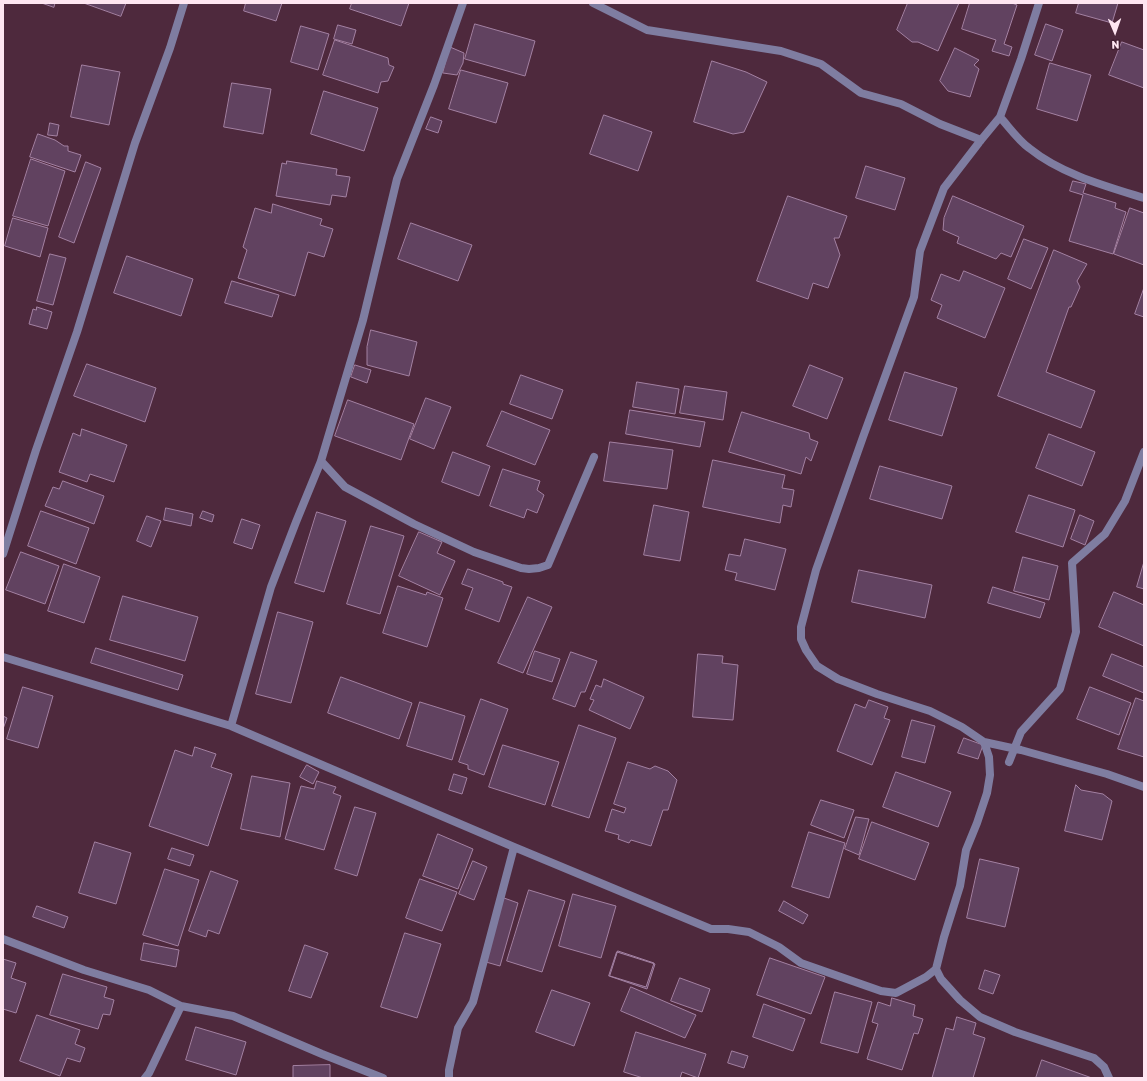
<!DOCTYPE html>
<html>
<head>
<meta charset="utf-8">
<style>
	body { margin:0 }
	#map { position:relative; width:1147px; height:1081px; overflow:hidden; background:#4e293d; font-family:Rubik,sans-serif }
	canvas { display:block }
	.frame { position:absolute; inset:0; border:4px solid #fee5f1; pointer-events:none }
	.north { position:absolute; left:1095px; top:12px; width:40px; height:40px; -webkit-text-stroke:3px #431f33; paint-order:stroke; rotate:178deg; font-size:11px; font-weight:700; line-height:16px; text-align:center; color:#fee5f1 }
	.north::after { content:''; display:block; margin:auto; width:14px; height:18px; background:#fee5f1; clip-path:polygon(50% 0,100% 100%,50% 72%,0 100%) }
</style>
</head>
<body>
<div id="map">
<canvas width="1147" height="1081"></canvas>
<div class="frame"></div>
<div class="north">N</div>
</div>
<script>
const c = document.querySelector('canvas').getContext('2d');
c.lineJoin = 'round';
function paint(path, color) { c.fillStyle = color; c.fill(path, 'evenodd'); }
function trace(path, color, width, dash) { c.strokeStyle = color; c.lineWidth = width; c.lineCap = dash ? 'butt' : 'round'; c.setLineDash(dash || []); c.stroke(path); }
const building = new Path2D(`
	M42,3H55L54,7Z
	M84,3H126L121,16Z
	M246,3H282L276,21L244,11Z
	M352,3H409L401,26L350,9Z
	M908,3H959L938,51L918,42H912L897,30Z
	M970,3H1012L1017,5L1004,44L1012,47L1009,56L992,51L996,40L962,29Z
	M1079,3H1118L1112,23L1076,13Z
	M475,24L535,41L525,76L465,59Z
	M1046,24L1063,30L1052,61L1035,55Z
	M338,25L356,30L352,44L334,39Z
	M301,26L329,34L318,70L291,62Z
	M335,40L388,58L389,65L394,67L388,81L381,82L378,93L323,75Z
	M1122,42L1144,50V88L1109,75Z
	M450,47L464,53L463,63L457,75L443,73Z
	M955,48L979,60L974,65L979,69L970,97L948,91L940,81Z
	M712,61L746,72L767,82L744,132L733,134L694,122Z
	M1050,63L1091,75L1077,121L1037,109Z
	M82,65L120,72L109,125L71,117Z
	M461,70L508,83L496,123L449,109Z
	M232,83L271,89L263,134L224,127Z
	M324,91L378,108L364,151L311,134Z
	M604,115L652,132L638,171L590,154Z
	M431,117L442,121L438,133L426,129Z
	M50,123L59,125L57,136L48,135Z
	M38,134L55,140L64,146H68V151L81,155L75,172L30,157Z
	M31,159L65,171L48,226L13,216Z
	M287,161L337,169L336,175L350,177L346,197L332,195L330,205L276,196L282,163L286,164Z
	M86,162L101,168L74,243L59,237Z
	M866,166L905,178L895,210L856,198Z
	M1073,181L1086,184L1083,193L1116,203L1115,208L1126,212L1113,254L1069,241L1083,195L1070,191Z
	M788,196L847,216L839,238H834L840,255L828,288L813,283L808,299L757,281Z
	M953,196L1024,226L1011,257L1001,253L996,259L957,243L959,237L943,230L944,218Z
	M273,204L322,219L320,225L333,229L324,257L308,252L295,296L238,278L247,250L243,247L255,208L271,213Z
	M1130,208L1144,213V265L1114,254Z
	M13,218L48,228L40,257L5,246Z
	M411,223L472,245L458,281L398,259Z
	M1024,239L1048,248L1031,289L1008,279Z
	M1054,250L1087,264L1077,281L1080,287L1071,307H1069L1046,372L1095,391L1081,428L998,396Z
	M50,254L66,258L53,305L37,301Z
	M127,256L193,279L181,316L114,293Z
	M964,271L1005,288L985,338L937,318L942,305L931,300L941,274L959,281Z
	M232,281L279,295L272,317L225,303Z
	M1144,288V317L1135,314Z
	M37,307L52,312L47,329L29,324L33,309L36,310Z
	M371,330L417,342L409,376L367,365V347Z
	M87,364L156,388L145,422L74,396Z
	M355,365L371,370L367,383L351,377Z
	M810,365L843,378L827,419L793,406Z
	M905,372L957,388L942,436L889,420Z
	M521,375L563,390L552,419L510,404Z
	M637,382L679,389L675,414L633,407Z
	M685,386L727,392L723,420L680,413Z
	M426,398L451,407L434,449L410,439Z
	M348,400L414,424L401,460L335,436Z
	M630,410L705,422L700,447L626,434Z
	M502,411L550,430L535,465L487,446Z
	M742,412L809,433L810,439L818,442L811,461L806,457L801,474L729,452Z
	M82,429L127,445L114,482L90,474L87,482L59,472L73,433L80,436Z
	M1049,434L1095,452L1082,486L1036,468Z
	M610,442L673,450L667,489L604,481Z
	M453,452L490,466L479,496L442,482Z
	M713,460L785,475L782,488L794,490L791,507L783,505L780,523L703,507Z
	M880,466L952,486L942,519L870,499Z
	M503,469L540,481L537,490L544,495L537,513L527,509L524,518L490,506Z
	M63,481L104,496L94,524L45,506L53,487L59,489Z
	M1029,495L1075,510L1063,547L1016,532Z
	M654,505L689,512L680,561L644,555Z
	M166,508L193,514L191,526L164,520Z
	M41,511L89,528L76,564L28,546Z
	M203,511L214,515L212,522L200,518Z
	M317,512L346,521L324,592L295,583Z
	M1080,515L1094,521L1085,545L1071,539Z
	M147,516L161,521L151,547L137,541Z
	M242,519L260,525L252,549L234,543Z
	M371,526L404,536L380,614L347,604Z
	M419,532L442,542L437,553L455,561L440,595L399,576Z
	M745,539L786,549L775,590L735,580L737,573L725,570L729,554L740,556Z
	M21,552L59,566L45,604L6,590Z
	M1023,557L1058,566L1049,600L1014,591Z
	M1144,562V589L1137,587Z
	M64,564L100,577L84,623L48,611Z
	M468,569L503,582V584L512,587L499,622L465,609L473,588L462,584Z
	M859,570L932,585L925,618L852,602Z
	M398,586L426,595L427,592L443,598L427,647L383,633Z
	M993,587L1045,603L1040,618L988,603Z
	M1114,592L1144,605V646L1099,627Z
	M123,596L198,617L185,661L110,640Z
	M528,597L552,607L523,673L498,663Z
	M278,612L313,622L291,703L256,694Z
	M96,648L183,675L178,690L91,663Z
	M535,651L560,659L552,682L527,674Z
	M571,652L597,661L585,692H581L575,707L553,699Z
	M698,654L723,656L722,663L738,665L733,720L693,717Z
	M1112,654L1144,667V693L1103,676Z
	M341,677L412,703L399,739L328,713Z
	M604,679L644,697L630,729L589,710L594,700L590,699L596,685L601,687Z
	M23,687L53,696L38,748L7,739Z
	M1090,687L1131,703L1119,735L1077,719Z
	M1136,698L1144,701V757L1118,749Z
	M481,699L508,709L484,775L468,769V765L459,762Z
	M869,700L888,707L884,718L890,720L872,765L837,751L855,704L865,708Z
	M420,702L465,716L452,760L407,746Z
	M3,716L7,718L3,729Z
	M912,720L935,726L925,763L902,757Z
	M579,725L616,738L589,818L552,806Z
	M964,738L983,745L978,759L958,753Z
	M503,745L559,762L545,805L489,787Z
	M195,747L216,754L211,767L232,774L208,846L149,826L175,750L192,756Z
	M628,762L650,769L655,766L668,771L677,780L668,810H663L651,846L631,840L629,843L618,839L619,835L605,831L612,809L624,813L626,808L614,804Z
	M307,765L319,772L313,784L300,777Z
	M896,772L951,792L938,827L883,807Z
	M454,774L467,778L462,794L449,790Z
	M252,776L290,783L280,837L241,829Z
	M317,781L336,787L333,793L341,796L324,850L285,839L301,786L314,789Z
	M1076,785L1081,790L1103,794L1112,801L1102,840L1065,831Z
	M821,800L854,810L844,838L811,825Z
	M355,807L376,813L357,876L335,869Z
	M856,817L869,819L859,855L845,849Z
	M872,822L929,843L915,880L859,859Z
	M809,832L845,843L829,898L792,887Z
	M438,834L473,849L458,889L423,876Z
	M95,842L131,853L116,904L79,893Z
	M172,848L194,855L190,866L168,859Z
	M980,859L1019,868L1005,927L967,918Z
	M473,861L487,867L474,900L459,894Z
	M165,869L199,880L178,946L143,935Z
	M211,871L238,881L219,934L208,930L206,937L189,931Z
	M420,879L457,892L442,931L406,918Z
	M529,890L565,901L542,972L507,961Z
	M573,894L616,906L601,958L559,946Z
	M504,898L518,903L500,966L486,962Z
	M784,901L808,915L803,924L779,911Z
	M37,906L68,917L64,928L33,917Z
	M405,933L441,944L417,1018L381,1007Z
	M144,943L179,950L176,967L141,960Z
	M305,945L328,953L311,998L289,991Z
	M618,951L654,963L646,987L610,976Z
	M617,952L655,964L647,989L609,976Z
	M770,958L825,977L811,1014L757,995Z
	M3,959L16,963L11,978L26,983L16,1013L3,1009Z
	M985,970L1000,975L993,994L979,989Z
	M63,974L107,987L104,997L114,1000L110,1015L103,1014L98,1029L50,1015Z
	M680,978L710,989L702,1012L671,1001Z
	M631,987L696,1015L685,1038L621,1011Z
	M552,990L590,1003L574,1046L536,1032Z
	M835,992L872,1002L858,1053L821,1043Z
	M892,998L915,1005L913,1016L923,1019L918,1034L914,1033L902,1070L867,1059L878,1024L872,1022L878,1002L890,1006Z
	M764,1004L805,1019L793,1051L753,1037Z
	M37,1015L80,1030L75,1044L85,1048L80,1062L67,1058L60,1076L20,1061Z
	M957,1017L976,1023L973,1034L985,1038L973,1078H932L946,1028L953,1030Z
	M196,1027L246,1042L236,1075L186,1060Z
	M636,1032L706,1054L698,1078L682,1072L680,1078H643L624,1072Z
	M732,1051L748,1056L744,1068L728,1063Z
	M1042,1060L1092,1078H1036Z
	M330,1065V1078H293V1066Z`);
paint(building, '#614260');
trace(building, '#a381a2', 1);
trace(new Path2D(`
	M593,3L647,30L781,51L821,64L861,93L901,104L940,124L981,140
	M1039,3L1021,59L1000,117L981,140L944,188L920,251L914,297L863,437L816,570L801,627V639L806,650L817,666L838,679L877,694L930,711L962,727L984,742L1021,750L1107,774L1144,787
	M1000,117C1009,127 1018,140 1029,148C1061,174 1105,186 1144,198
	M321,461L345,487L414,524L474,552L521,568L529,569L539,568L548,565L594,457
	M3,554L36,450L77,332L135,143L170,48L184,3
	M3,657L231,726L514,847L711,929H728L749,932L779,947L801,963L881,991L896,993L926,977L936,969L944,937L960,886L966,850L977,823L987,793L990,775L989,757L984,742
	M231,726L271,587L296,522L321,461L363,320L397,179L434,85L463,3
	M1009,762L1021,732L1060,689L1076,632L1072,563L1105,534L1125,501L1144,452
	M3,939L84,970L149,990L181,1006L233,1016L322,1054L383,1078
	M936,969L941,979L960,1000L980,1017L1015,1032L1094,1058L1104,1067L1109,1078
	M145,1078L149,1073L181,1006
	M449,1078V1070L458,1028L473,1002L514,847`), '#7f7da1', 8);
</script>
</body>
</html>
